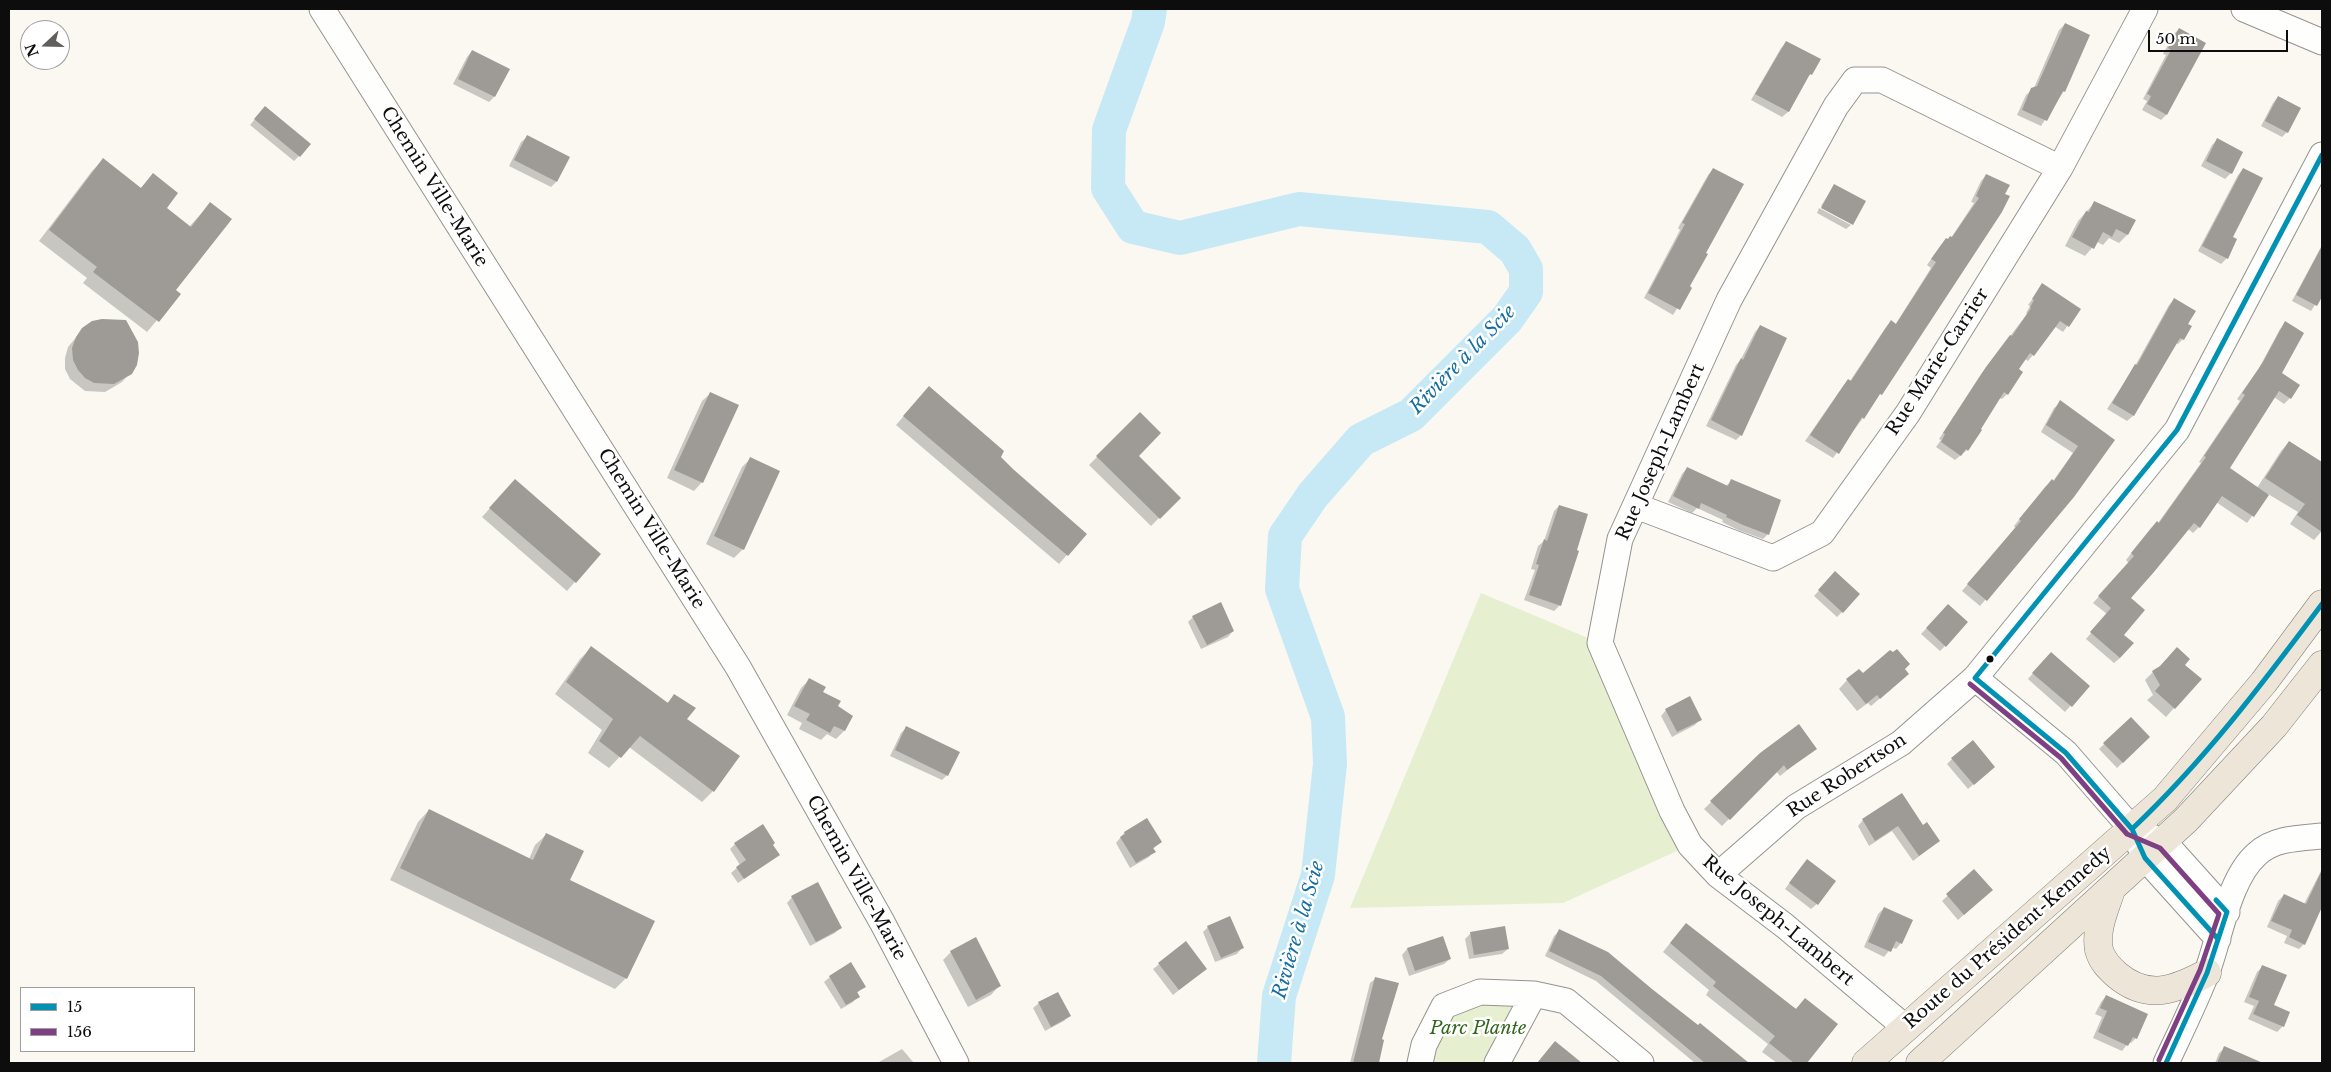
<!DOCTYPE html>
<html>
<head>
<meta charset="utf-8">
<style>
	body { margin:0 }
	#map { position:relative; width:2331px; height:1072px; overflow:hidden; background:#fbf8f1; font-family:"Libre Baskerville",serif }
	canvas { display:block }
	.frame { position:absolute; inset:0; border:10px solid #0d0d0d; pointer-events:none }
	.legend { position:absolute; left:20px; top:987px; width:175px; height:65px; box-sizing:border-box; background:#fff; border:1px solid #9e9e9e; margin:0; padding:6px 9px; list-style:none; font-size:15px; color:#0d0d0d }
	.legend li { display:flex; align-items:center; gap:10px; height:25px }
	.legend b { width:25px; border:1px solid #9e9e9e }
	.north { position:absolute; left:20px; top:20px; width:50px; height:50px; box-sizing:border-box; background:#fff; border:1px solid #9e9e9e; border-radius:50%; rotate:249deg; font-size:14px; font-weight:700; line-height:20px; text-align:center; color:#0d0d0d }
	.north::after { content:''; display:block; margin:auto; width:18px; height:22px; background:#605f5d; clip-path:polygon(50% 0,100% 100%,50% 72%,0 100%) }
	.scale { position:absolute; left:2148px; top:30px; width:140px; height:22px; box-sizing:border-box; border:2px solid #0d0d0d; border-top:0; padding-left:6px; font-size:15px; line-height:18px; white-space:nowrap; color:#0d0d0d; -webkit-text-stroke:4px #fff; paint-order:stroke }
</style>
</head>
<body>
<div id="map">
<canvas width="2331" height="1072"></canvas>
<div class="frame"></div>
<ul class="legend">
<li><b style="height:6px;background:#0091b3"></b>15</li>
<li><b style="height:6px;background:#7e4082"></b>156</li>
</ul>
<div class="north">N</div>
<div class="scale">50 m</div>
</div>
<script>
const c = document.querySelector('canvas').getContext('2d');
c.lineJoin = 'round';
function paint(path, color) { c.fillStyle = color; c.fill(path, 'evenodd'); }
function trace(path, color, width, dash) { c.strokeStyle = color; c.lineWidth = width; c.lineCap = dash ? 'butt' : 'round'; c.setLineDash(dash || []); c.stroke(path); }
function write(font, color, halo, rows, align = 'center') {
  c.font = font + ' "Libre Baskerville",serif'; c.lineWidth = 5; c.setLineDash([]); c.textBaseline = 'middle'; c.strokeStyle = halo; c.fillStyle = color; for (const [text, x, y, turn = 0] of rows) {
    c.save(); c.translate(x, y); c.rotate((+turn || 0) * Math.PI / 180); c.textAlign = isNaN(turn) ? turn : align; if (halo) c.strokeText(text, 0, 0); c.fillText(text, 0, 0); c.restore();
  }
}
paint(new Path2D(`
	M1481,593L1600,643L1690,845L1563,903L1350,908Z
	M1534,994L1497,1063H1420L1444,1006Z`), '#e6f0d1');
paint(new Path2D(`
	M2065,24L2064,91L2041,126L2017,115L2026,95L2034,88L2059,30Z
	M2179,29L2205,43L2166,115L2161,120L2142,110L2147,101L2143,99L2166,55L2163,54L2174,34Z
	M1787,42L1811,74L1805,79L1788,112L1782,117L1751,100L1781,48Z
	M472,51L508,69L494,97L489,102L453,84L467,57Z
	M2278,97L2287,132L2282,137L2261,126L2273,103Z
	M260,113L299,156L294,161L250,125Z
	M527,137L556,182L551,187L509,166L521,142Z
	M2217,140L2241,152L2231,173L2225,179L2201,166L2212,145Z
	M103,160L140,189L153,175L165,208L189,227L210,204L175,290L179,294L147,332L83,283L87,278L39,241L92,171Z
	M1713,169L1688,287L1690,288L1673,315L1644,298L1680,230L1678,228L1708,175Z
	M2243,169L2231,238L2236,240L2227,258L2221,264L2198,251L2238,175Z
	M1986,175L2008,185L1863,418L1833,458L1805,441L1843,386L1848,380L1850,381L1886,327L1891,322L1895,325L1931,268L1927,265L1941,245L1946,240L1951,238L1974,203L1971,202L1981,181Z
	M1834,185L1852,223L1821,206Z
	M2095,202L2134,221L2127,235L2119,243L2109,238L2103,245L2097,242L2085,256L2065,246L2078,221Z
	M1819,208L1851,225L1846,229L1817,213Z
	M2322,245V294L2311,311L2292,301Z
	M2043,285L2079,310L2063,332L2054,326L2033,355L2028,361L2025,359L2017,370L2007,394L2002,399L1999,398L1967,450L1955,460L1936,447L1941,440L1939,439L1981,374L2027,314L2026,313L2030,306L2028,305Z
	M2174,300L2187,325L2183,339L2178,344L2176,343L2133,416L2127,421L2107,409L2135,366L2169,305Z
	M2286,323L2280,373L2290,398L2284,404L2274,397L2228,468L2257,488L2281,451L2289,442L2322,464V531L2314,540L2290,524L2298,512L2268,494L2247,523L2216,502L2199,527L2193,533L2187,528L2129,598L2120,658L2114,663L2086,639L2107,614L2093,603L2129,563L2126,560L2151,528L2158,523L2201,463L2199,462L2240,401L2237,399L2258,370L2280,329Z
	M1760,326L1741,435L1736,440L1706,426L1736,365L1741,359L1755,332Z
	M83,329L130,373L122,382L105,392L85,391L70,379L65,369V358L68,347Z
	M711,393L702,482L694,491L667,478L702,401Z
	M921,396L1000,457L1012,470L1085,534L1059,564L896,425Z
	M2061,402L2113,440L2073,496L1980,606L1962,591L2015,528L2014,526L2045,487L2053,481L2073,453L2041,432L2054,408Z
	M1140,414L1137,456L1179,498L1151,526L1089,465Z
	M750,459L743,549L734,558L706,544L742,467Z
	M1687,468L1726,486L1732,480L1768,534L1763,539L1738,530L1722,522L1723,520L1697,508L1692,513L1668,502L1682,474Z
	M507,489L599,554L567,591L482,517Z
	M1559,506L1560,605L1554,611L1524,600L1535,570L1531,569L1538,546L1544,541L1554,511Z
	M1835,573L1842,612L1837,617L1814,596Z
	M1943,611L1945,646L1940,651L1921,634Z
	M1193,617L1233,631L1228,637L1201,649L1188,622Z
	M591,648L667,703L674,696L685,720L713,791L702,802L629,747L609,768L588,753L602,730L555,694L580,659Z
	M2045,659L2088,686L2065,712L2028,679Z
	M2183,665L2200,679L2166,717L2147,700L2153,695L2145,680L2153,672Z
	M1903,669L1899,682L1871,706L1868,703L1857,711L1839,689L1847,680L1862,674Z
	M809,680L836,706L851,717L844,731L836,739L827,734L821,740L799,729L802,723L787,715L801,688Z
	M1666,710L1700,719L1695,725L1672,737L1661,716Z
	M2131,718L2149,737L2117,768L2099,749Z
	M906,728L947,775L942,780L890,756L901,733Z
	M1815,748L1780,776L1776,771L1722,826L1704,809L1760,754Z
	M1952,759L1988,772L1968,789L1947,764Z
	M429,810L529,859L535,845L547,834L568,880L626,978L615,989L390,880L418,822Z
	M1147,820L1160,842L1153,849L1154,851L1149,857L1130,868L1116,843L1124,833Z
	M1863,820L1922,827L1939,841L1913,861L1892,831L1869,846L1858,826Z
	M735,844L772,845L778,855L738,883L731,873L740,865L730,849Z
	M1802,866L1817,904L1811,909L1785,889Z
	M2322,869V910L2320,909L2304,944L2299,949L2284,943L2287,936L2267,927L2278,901L2284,895L2304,904Z
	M1974,871L1986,895L1958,920L1942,901Z
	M792,897L841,927L835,933L810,946L787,903Z
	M1884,908L1901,943L1896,949L1892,947L1884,957L1864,947L1878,914Z
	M1208,927L1242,948L1237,954L1215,962L1203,932Z
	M1559,931L1698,1027L1700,1025L1747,1063H1695L1596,981L1545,956L1554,936Z
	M1679,932L1796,1009L1805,1000L1836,1024L1805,1063H1777L1762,1052L1768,1044L1706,995L1709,990L1663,952Z
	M1471,933L1508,949L1502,954L1469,959L1465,939Z
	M1443,938L1450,959L1444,964L1409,976L1402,955L1407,949Z
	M1186,943L1205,969L1173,995L1153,969Z
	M951,952L999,986L991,995L968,1007L943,960Z
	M2262,967L2272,1006L2283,1026L2277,1032L2248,1019L2254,1006L2244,1002L2257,972Z
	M830,977L864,986L857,993L858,996L853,1002L841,1009L824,982Z
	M1376,978L1381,1040L1383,1041L1377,1063H1350L1370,983Z
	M2106,996L2136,1038L2131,1043L2129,1042L2122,1051L2093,1038L2102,1017L2095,1014L2101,1002Z
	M1039,1003L1069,1016L1064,1021L1045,1031L1033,1008Z
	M2225,1048L2258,1063H2215L2219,1053Z
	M902,1049L914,1063H878L879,1062Z`), '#0003');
trace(new Path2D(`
	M1150,9L1148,22L1109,130L1108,188L1133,227L1180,238L1299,209L1488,227L1515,250L1526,269V292L1507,319L1411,415L1361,440L1313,495L1285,536L1282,589L1328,717L1330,764L1318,875L1279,996L1274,1063`), '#c6e9f5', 34);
paint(new Path2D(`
	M2065,23L2090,35L2065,92L2063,91L2047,121L2022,110L2031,88L2037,86Z
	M2179,28L2206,43L2167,115L2147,104L2151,96L2147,94L2171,50L2168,48Z
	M1786,41L1821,59L1812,75L1810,74L1789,112L1755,94Z
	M472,50L510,69L495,97L458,79Z
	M2278,96L2301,108L2288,133L2265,121Z
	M265,106L311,144L300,157L254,119Z
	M527,135L570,157L557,182L514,160Z
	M2217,138L2243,152L2232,174L2206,161Z
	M103,158L141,188L153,173L178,193L167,208L191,227L210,202L232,219L176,290L181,294L159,322L93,272L97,267L49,230Z
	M1713,168L1744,184L1706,253L1708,254L1690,286L1692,288L1680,310L1648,293L1685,224L1682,223Z
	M2243,168L2263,178L2233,237L2237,239L2228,259L2202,246Z
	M1986,174L2010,185L2005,194L2010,196L2002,212L1882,395L1880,394L1864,419L1862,417L1839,454L1810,435L1848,379L1851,381L1891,320L1896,324L1936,262L1931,259L1946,238L1948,239L1950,236L1952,237L1979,198L1976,196Z
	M1834,184L1866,201L1853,225L1821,208Z
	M2094,201L2136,220L2128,235L2116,229L2112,237L2103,232L2094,249L2072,237L2086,211L2089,212Z
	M2322,246V297L2317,306L2296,295Z
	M2042,283L2081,309L2069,327L2060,321L2034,356L2030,353L2019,369L2023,372L2008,395L2004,392L1981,429L1982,430L1968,451L1966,449L1961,456L1941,442L1945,434L1943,433L1986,367L2010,335L2012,336L2031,308L2030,307L2034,300L2032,299Z
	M2174,298L2196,311L2188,324L2192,326L2184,340L2180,338L2134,416L2112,403L2135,364L2137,365Z
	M102,319L126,320L138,342L139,353L137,365L132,374L114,384L94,383L85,378L78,370L73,360L72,348L76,337L82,328L92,321Z
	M2285,321L2304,333L2282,373L2300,385L2291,399L2279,391L2230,468L2269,495L2254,517L2222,496L2200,528L2194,523L2154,572L2131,598L2145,610L2124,635L2134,643L2120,658L2090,632L2111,608L2098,596L2134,556L2131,553L2157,521L2159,523L2206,457L2204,456L2245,395L2242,393L2263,362Z
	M1760,325L1787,338L1742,436L1711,420L1741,358L1743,360Z
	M929,386L1004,451L1001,457L1013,469L1087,534L1068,556L903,416Z
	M710,392L739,405L703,483L674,470Z
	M2060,400L2115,440L2074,497L1987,601L1967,584L2021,521L2019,519L2052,479L2054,481L2078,446L2046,425Z
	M1140,412L1161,433L1139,456L1181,498L1160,519L1096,456Z
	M2289,441L2322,462V532L2297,515L2305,504L2265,478Z
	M750,457L780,471L744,550L714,536Z
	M1687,467L1728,486L1731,479L1781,500L1769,535L1743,525L1726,517L1727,515L1701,503L1699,509L1673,496Z
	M515,479L601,554L576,583L489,508Z
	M1559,505L1588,514L1577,550L1579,551L1561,606L1529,595L1539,565L1536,564L1544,539L1547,541Z
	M1835,571L1860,594L1843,613L1818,590Z
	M1221,602L1234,631L1207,645L1192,616Z
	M1948,604L1968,622L1946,647L1926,628Z
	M591,646L668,703L674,694L696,708L687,719L740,756L714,792L640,736L621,758L599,741L613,719L566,682Z
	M2177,647L2190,659L2185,665L2202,679L2175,709L2155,691L2160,685L2152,671L2160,666Z
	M1897,649L1910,664L1905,669L1909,674L1880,699L1877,695L1866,704L1846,679L1859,669L1863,673L1890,650L1893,652Z
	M2051,652L2090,686L2072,707L2032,673Z
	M809,678L826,687L823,692L841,701L838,706L853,716L845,731L834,726L830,733L806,720L810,714L794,706Z
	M1690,696L1702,720L1677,732L1665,709Z
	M2131,717L2150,737L2123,763L2103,743Z
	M1799,724L1817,749L1787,770L1784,765L1730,820L1710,801L1760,753Z
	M906,726L960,752L948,776L895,750Z
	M1973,740L1995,767L1974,785L1951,758Z
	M1902,793L1923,825L1927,822L1940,841L1919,856L1898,826L1875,841L1862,819Z
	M429,809L533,860L546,833L584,851L570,880L655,921L627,979L400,868Z
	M1147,818L1162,842L1153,848L1156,852L1136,863L1120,837L1125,834L1124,832Z
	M763,824L775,843L773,845L780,855L744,879L736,867L746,860L734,843Z
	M1807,859L1836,881L1818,905L1789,883Z
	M1974,869L1993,890L1964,915L1946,894Z
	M2322,870V907L2305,945L2289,937L2292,930L2271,921L2284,894L2306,904Z
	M818,882L842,928L816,942L791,896Z
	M1884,907L1913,920L1902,944L1896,941L1891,952L1868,942Z
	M1230,916L1244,948L1221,958L1207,926Z
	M1686,923L1796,1009L1805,998L1838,1024L1807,1063H1794L1769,1043L1775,1036L1713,986L1716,982L1670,943Z
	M1505,926L1509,949L1474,955L1470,932Z
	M1559,929L1608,952L1652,989L1698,1025L1700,1023L1749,1063H1705L1601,976L1549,951Z
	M1443,936L1451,959L1415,971L1407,948Z
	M976,937L1001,986L976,1000L950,951Z
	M1186,941L1207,969L1179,990L1158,963Z
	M851,962L866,987L857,992L860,997L846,1005L829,976Z
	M2262,965L2287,975L2274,1005L2290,1012L2284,1027L2253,1014L2259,1001L2249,997Z
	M1375,977L1399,983L1382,1039L1384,1040L1379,1063H1353Z
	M1058,992L1071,1016L1051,1027L1038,1002Z
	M2106,995L2148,1014L2137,1039L2133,1037L2128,1046L2098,1032L2107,1011L2100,1008Z
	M1555,1041L1582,1063H1537Z
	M2224,1046L2263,1063H2217Z`), '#9e9b97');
const minor = new Path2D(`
	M322,9L738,667L882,922L956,1063
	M2244,9L2322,42
	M1636,506L1773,558L1822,533L1908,413L2060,168L2145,9
	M1975,678L2066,753L2132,829L2145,858L2218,939
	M2145,834L2164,842L2227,912
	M1718,875L1796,807L1901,743L1975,678L2177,430L2322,155
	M1906,1028L1785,926L1718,875L1690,845L1672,811L1600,643L1620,539L1729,300L1836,106L1855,80H1882L2060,168
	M1420,1063L1424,1045L1444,1006L1480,992L1534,994L1566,1001L1641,1063
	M1497,1063L1534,994
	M2166,1063C2180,1033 2195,1003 2207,972C2220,937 2229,878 2257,854C2274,838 2300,838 2322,836`);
const major = new Path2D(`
	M2111,890C2105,909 2095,929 2099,950C2102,961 2109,968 2117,975C2148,1001 2175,990 2207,973
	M1866,1063L2165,799L2264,682L2322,604
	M1920,1063L2186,820L2274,726L2322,665`);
trace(minor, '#949390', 27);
trace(major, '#81807d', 29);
trace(minor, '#fefefd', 25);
trace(major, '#ece5d8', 28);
trace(new Path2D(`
	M1975,678L2177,430L2322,155
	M1975,678L2066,753L2132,829L2145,858L2218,939
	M2132,829C2204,761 2263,683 2322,604
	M2166,1063L2207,973L2227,912L2216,900`), '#0091b3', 5);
trace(new Path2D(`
	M1970,684L2061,758L2127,834L2160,848L2219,914L2200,970L2159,1060`), '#7e4082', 5);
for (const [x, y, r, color] of [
	[1990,659,4.5,"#0d0d0d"]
]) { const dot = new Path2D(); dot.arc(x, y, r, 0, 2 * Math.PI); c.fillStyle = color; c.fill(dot); trace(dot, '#fff', 2); }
write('18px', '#0d0d0d', '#fff', [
	["Chemin Ville-Marie",434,187,58],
	["Rue Marie-Carrier",1938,362,-57],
	["Rue Joseph-Lambert",1661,452,-66],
	["Chemin Ville-Marie",651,529,58],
	["Rue Robertson",1847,776,-33],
	["Chemin Ville-Marie",856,878,61],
	["Rue Joseph-Lambert",1778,921,40],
	["Route du Président-Kennedy",2008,938,-41]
]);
write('italic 18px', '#31651c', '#fff', [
	["Parc Plante",1478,1029]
]);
write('italic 19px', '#146ea1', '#fff', [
	["Rivière à la Scie",1463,360,-46],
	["Rivière à la Scie",1299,930,-74]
]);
</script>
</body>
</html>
